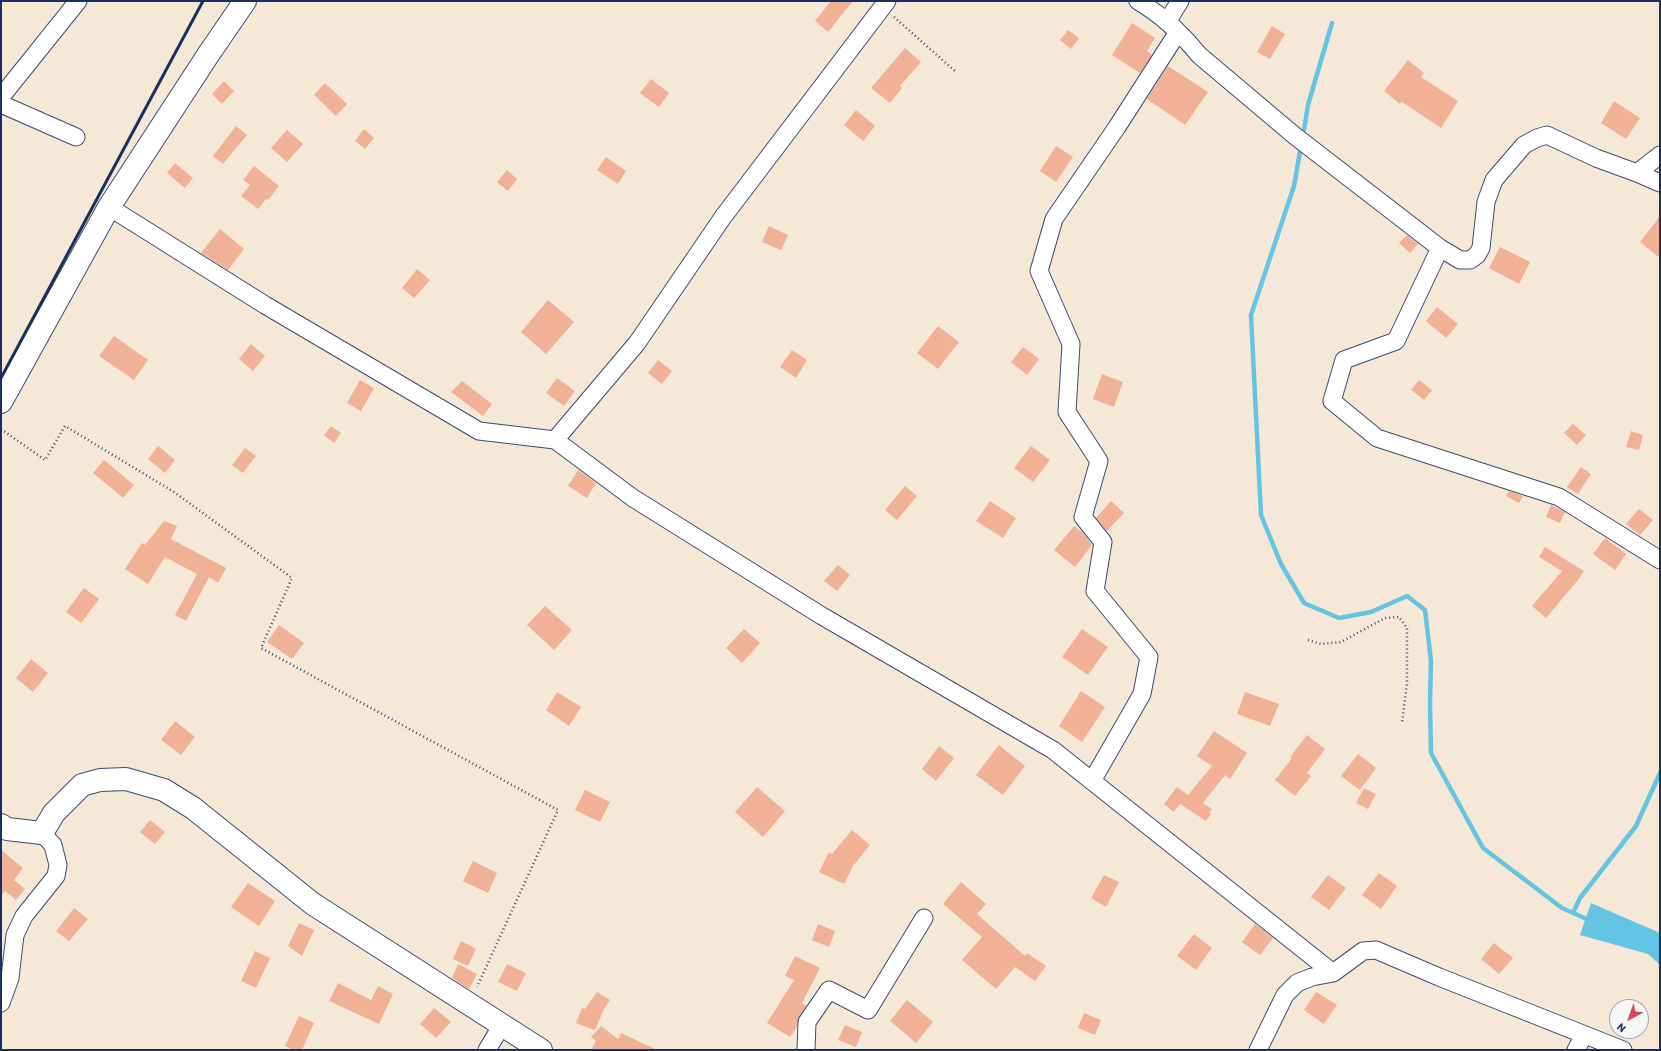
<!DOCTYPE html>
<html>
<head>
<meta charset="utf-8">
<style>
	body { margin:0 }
	#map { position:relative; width:1661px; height:1051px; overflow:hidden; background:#f5e8d7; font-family:Itim,sans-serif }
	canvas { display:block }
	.frame { position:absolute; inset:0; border:2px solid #1b2f5e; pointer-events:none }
	.north { position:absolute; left:1609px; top:999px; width:40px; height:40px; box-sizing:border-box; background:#f6f6f2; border:1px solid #9ea6b7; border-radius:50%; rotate:221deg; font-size:11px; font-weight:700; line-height:16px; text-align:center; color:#1b2f5e }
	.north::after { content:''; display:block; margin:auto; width:14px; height:18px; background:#d1495b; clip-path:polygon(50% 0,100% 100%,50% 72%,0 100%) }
</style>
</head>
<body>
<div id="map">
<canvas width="1661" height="1051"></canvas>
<div class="frame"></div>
<div class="north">N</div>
</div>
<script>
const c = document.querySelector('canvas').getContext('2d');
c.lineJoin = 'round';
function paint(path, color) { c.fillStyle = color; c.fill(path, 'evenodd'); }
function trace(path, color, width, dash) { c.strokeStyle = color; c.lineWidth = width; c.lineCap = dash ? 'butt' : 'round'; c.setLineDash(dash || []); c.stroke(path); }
paint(new Path2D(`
	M1591,903L1660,933V965L1648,954L1580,935Z`), '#65c4e3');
trace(new Path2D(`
	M1303,136L1308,105L1332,23
	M1301,146L1294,186L1251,315L1261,515L1281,564L1304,603L1339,618L1371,612L1407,596L1425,610L1431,661L1430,703L1431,753L1483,848L1562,908L1591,921
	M1573,913L1580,898L1636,826L1660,773`), '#65c4e3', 4.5);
paint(new Path2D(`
	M831,1H853L828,32L815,21Z
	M1132,23L1155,38L1147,51L1152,55L1140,73L1112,55Z
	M1272,26L1285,34L1270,59L1257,52Z
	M1068,30L1079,38L1071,49L1060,40Z
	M905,48L921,62L900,86L902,88L890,103L871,88Z
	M1408,60L1424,73L1421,77L1458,101L1441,128L1402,102L1400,104L1384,91Z
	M1168,66L1208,92L1185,125L1147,99Z
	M651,79L669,93L659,107L640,93Z
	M224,81L234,91L222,104L212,94Z
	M325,83L347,104L336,116L314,95Z
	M1614,101L1640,118L1626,139L1601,123Z
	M856,110L875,126L863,141L844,125Z
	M236,126L247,135L223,164L213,156Z
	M364,129L374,138L365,149L355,141Z
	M287,130L303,144L287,162L271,148Z
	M1056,146L1073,157L1056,182L1040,171Z
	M606,157L626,171L618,184L597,170Z
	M175,163L193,178L185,188L167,173Z
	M254,166L279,186L268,200L266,199L258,209L241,196L250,185L243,180Z
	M507,170L517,179L508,191L497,182Z
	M1660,216V258L1640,242Z
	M769,226L788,235L781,250L762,242Z
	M220,229L244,249L228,270L201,253Z
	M1407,235L1418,244L1410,253L1399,243Z
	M1500,247L1530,262L1519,284L1489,268Z
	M417,269L430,280L414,298L402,288Z
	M548,300L574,322L546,354L521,332Z
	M1437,307L1458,324L1446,338L1426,321Z
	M938,326L959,342L938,369L917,353Z
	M114,336L148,360L134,380L99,356Z
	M251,344L265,356L253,371L239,359Z
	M1023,347L1039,359L1027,375L1011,362Z
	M792,350L807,360L796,378L780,367Z
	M658,360L672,371L662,384L648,373Z
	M1102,374L1123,382L1114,407L1093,399Z
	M557,378L575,391L564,406L546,393Z
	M360,380L374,388L361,411L347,403Z
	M1419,380L1432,390L1424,400L1411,390Z
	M462,381L492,404L483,416L451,392Z
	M1573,424L1586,435L1577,445L1564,433Z
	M331,426L341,433L334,443L324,435Z
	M1631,431L1643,435L1639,450L1626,447Z
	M158,446L175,460L165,473L148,459Z
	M1031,446L1050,460L1033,482L1014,468Z
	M245,448L256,456L243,473L232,465Z
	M104,460L134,485L123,498L93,473Z
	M1581,467L1591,474L1578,494L1567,487Z
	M578,470L596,483L587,498L568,486Z
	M905,486L917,496L897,520L885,510Z
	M1509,491L1523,496L1519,503L1506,496Z
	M990,501L1016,518L1003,538L976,521Z
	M1111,501L1124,513L1107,531L1096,518Z
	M1551,505L1565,512L1560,523L1546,517Z
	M1639,509L1653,520L1640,535L1626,524Z
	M164,521L177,526L171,539L226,568L218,583L209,577L186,621L175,615L197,574L165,557L148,584L125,569L142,543L145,545Z
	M1074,526L1083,533L1092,545L1075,567L1054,550Z
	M1605,538L1626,554L1615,570L1593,554Z
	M1545,547L1584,571L1578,580L1546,618L1532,606L1562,571L1539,557Z
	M838,565L850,575L837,591L824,581Z
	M84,588L99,599L81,623L66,612Z
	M545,606L572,630L554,650L527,625Z
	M279,625L304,643L292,659L267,642Z
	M744,629L760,643L742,663L726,648Z
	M1082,629L1108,647L1088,675L1062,657Z
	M31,659L48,673L33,692L16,678Z
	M1081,691L1105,707L1082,742L1059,726Z
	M557,692L581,707L569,726L546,710Z
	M1245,692L1279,704L1270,726L1237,714Z
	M175,721L195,737L181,755L161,740Z
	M1214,731L1247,753L1230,779L1225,775L1203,803L1212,809L1209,813L1211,814L1206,821L1180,804L1174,812L1164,804L1177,787L1188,795L1212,766L1197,756Z
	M1307,735L1325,749L1307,773L1311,776L1295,796L1275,780L1292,758L1290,757Z
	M999,745L1025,766L1003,795L976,775Z
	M939,746L954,758L936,781L922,769Z
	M1358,754L1376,768L1360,790L1341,776Z
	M757,787L785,811L763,837L735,812Z
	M1364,788L1376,794L1368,809L1356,803Z
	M585,790L610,802L600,822L575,810Z
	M150,820L165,832L155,844L140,832Z
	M852,830L870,845L853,866L844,884L819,872L829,852L832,854Z
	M1,850L23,868L14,880L25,889L16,900L5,891L1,896Z
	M473,861L497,873L488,893L463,881Z
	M1379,873L1397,886L1381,909L1362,895Z
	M1104,875L1119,882L1106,907L1091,898Z
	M1328,875L1346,888L1329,910L1311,897Z
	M961,882L986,904L977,914L1025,956L1027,953L1046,966L1035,981L1015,967L996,989L962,960L982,937L943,904Z
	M248,883L275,901L259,926L231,907Z
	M74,908L88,919L69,941L56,931Z
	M299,923L314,930L302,956L288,946Z
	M818,924L835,931L829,947L812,940Z
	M1255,924L1273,938L1260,955L1242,942Z
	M1194,934L1212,948L1196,970L1177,956Z
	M461,941L476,949L468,966L453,959Z
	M1494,943L1513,958L1499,974L1481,959Z
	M255,951L270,958L256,988L241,981Z
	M795,956L820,968L802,1003L806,1006L799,1017L797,1027L790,1037L767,1023L794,980L785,976Z
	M458,964L477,974L469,989L452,978Z
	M507,964L526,973L517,991L498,982Z
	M338,983L371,1000L378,986L393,994L379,1024L329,1001Z
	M597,992L610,1000L604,1009L595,1030L576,1023L582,1008L585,1009Z
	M1316,992L1337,1005L1324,1024L1304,1010Z
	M907,1000L933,1022L916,1043L890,1021Z
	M434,1008L451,1022L436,1038L420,1024Z
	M1084,1013L1101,1020L1095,1035L1078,1028Z
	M299,1016L314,1023L302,1050H293L285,1046Z
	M845,1025L862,1032L856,1047L838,1040Z
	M601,1026L618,1039L621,1033L657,1050H591L596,1041L591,1037Z`), '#f1b197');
const minor = new Path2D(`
	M1138,1C1162,15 1182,34 1199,55L1295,136L1440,248L1460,260H1470L1477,255L1481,248L1486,202L1494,180L1524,145L1537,138L1547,135L1596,158L1637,173L1660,155
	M1167,22L1180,1
	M1,97L78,1
	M1,104L76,137
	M1637,173L1660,183
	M109,207L265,305L479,431L555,440L633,498L822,616L1053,750L1333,973
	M1440,248L1396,341L1344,360L1332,401L1377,438L1559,497L1660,560
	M555,440L637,343L723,217L887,1
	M1092,781L1142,694L1149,657L1095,591L1103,542L1083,517L1099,461L1067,412L1071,344L1039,271L1054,219L1117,127L1178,32
	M1,1003L10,978L15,935L24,916L56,876L58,865L53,845L42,833
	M487,1050L502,1025
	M806,1050L807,1022L829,990L868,1010L924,918
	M1258,1050L1285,995L1297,983L1312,977L1333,973L1363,951L1376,950L1439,977L1623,1050
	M1576,1050L1584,1035`);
const tertiary = new Path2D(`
	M1,402L109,207L208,55L245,1
	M1,825L7,829L42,833L54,813L82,785L100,780L126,779L164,790L193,808L313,904L541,1050`);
trace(minor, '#3c4b70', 19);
trace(tertiary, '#3c4b70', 24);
trace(new Path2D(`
	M894,17L955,71
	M1,429L45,460L65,426L174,492L292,578L261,648L558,810L477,987
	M1308,640L1321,644L1341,642L1385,618L1399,617L1407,628V683L1402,723`), '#3c4b70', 2.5, [1, 3]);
trace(minor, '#fff', 17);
trace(tertiary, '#fff', 22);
trace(new Path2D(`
	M1,378L203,1`), '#1b2f5e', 3);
</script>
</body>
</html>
